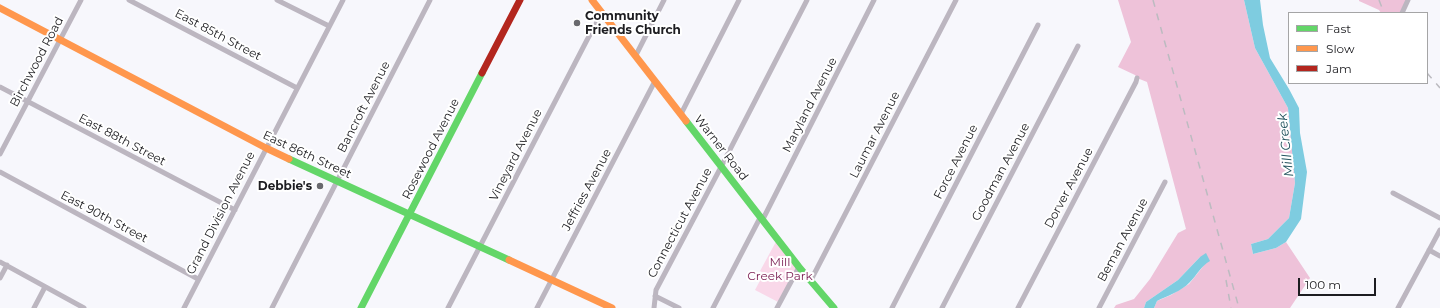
<!DOCTYPE html>
<html>
<head>
<meta charset="utf-8">
<style>
	body { margin:0 }
	#map { position:relative; width:1440px; height:308px; overflow:hidden; background:#f7f7fc; font-family:Montserrat,sans-serif }
	canvas { display:block }
	.legend { position:absolute; left:1288px; top:12px; width:140px; height:72px; box-sizing:border-box; background:#fff; border:1px solid #a5a5a6; margin:0; padding:5px 7px; list-style:none; font-size:12px; color:#1d1d21 }
	.legend li { display:flex; align-items:center; gap:8px; height:20px }
	.legend b { width:20px; border:1px solid #a5a5a6 }
	.scale { position:absolute; left:1298px; top:278px; width:78px; height:18px; box-sizing:border-box; border:2px solid #1d1d21; border-top:0; padding-left:5px; font-size:12px; line-height:14px; white-space:nowrap; color:#1d1d21; -webkit-text-stroke:3px #fff; paint-order:stroke }
</style>
</head>
<body>
<div id="map">
<canvas width="1440" height="308"></canvas>
<ul class="legend">
<li><b style="height:5px;background:#63d668"></b>Fast</li>
<li><b style="height:5px;background:#ff974d"></b>Slow</li>
<li><b style="height:5px;background:#b3261e"></b>Jam</li>
</ul>
<div class="scale">100 m</div>
</div>
<script>
const c = document.querySelector('canvas').getContext('2d');
c.lineJoin = 'round';
function paint(path, color) { c.fillStyle = color; c.fill(path, 'evenodd'); }
function trace(path, color, width, dash) { c.strokeStyle = color; c.lineWidth = width; c.lineCap = dash ? 'butt' : 'round'; c.setLineDash(dash || []); c.stroke(path); }
function write(font, color, halo, rows, align = 'center') {
  c.font = font + ' Montserrat,sans-serif'; c.lineWidth = 4; c.setLineDash([]); c.textBaseline = 'middle'; c.strokeStyle = halo; c.fillStyle = color; for (const [text, x, y, turn = 0] of rows) {
    c.save(); c.translate(x, y); c.rotate((+turn || 0) * Math.PI / 180); c.textAlign = isNaN(turn) ? turn : align; if (halo) c.strokeText(text, 0, 0); c.fillText(text, 0, 0); c.restore();
  }
}
paint(new Path2D(`
	M778,238L799,267L780,303L755,290L764,273L760,271Z`), '#f9d8e9');
paint(new Path2D(`
	M1118,0H1244L1255,48L1288,108L1295,183L1289,218L1268,239L1251,244L1253,254L1276,248L1286,242L1310,278L1290,308H1154L1157,301L1171,295L1189,284L1205,264L1200,257L1178,280L1146,302L1144,308H1114L1116,305L1134,299L1150,279L1178,233L1186,229L1147,82L1137,78L1135,75L1118,67L1131,42Z
	M1359,0H1408L1402,13H1381L1379,10L1359,1Z`), '#eec2d9');
paint(new Path2D(`
	M1244,0H1260L1263,25L1270,58L1289,89L1299,108L1300,133L1307,172L1301,219L1286,242L1276,248L1253,254L1251,244L1268,239L1289,218L1295,183L1288,108L1255,48Z
	M1206,253L1210,261C1201,266 1197,275 1190,282C1182,291 1167,296 1157,301L1154,308H1144L1146,302L1178,280L1200,257Z`), '#7ecce0');
trace(new Path2D(`
	M129,0L297,88
	M277,0L329,26
	M1402,13L1408,0
	M636,55L664,0
	M0,87L235,210
	M681,114L739,0
	M0,154L81,0
	M0,172L198,279
	M1393,193L1440,218
	M763,219L874,0
	M1429,250L1440,256
	M0,262L84,308
	M0,278L7,265
	M811,280L956,0
	M655,296L679,308
	M34,308L45,287
	M184,308L343,0
	M272,308L430,0
	M448,308L587,40L602,13
	M537,308L655,81
	M654,308L656,290L721,167L807,0
	M713,308L761,216
	M777,308L799,267
	M892,308L1038,25
	M942,308L1078,46
	M1018,308L1136,82L1137,78
	M1099,308L1165,182
	M1398,308L1440,230`), '#bcb6c0', 5);
trace(new Path2D(`
	M686,121L799,267L834,308
	M289,159L509,260
	M361,308L482,73`), '#63d668', 7);
trace(new Path2D(`
	M592,0L686,121
	M0,8L266,148L289,159
	M509,260L612,308`), '#ff974d', 7);
trace(new Path2D(`
	M482,73L520,0`), '#b3261e', 7);
trace(new Path2D(`
	M1153,0L1239,308
	M1379,0L1384,13
	M1427,73L1440,88
	M1226,280L1231,308`), '#bcbbc0', 1.5, [7, 7]);
for (const [x, y, r, color] of [
	[577,23,4,"#69696e"],
	[320,186,4,"#69696e"]
]) { const dot = new Path2D(); dot.arc(x, y, r, 0, 2 * Math.PI); c.fillStyle = color; c.fill(dot); trace(dot, '#fff', 1.5); }
write('bold 12px', '#1d1d21', '#fff', [
	["Community",585,16],
	["Friends Church",585,30],
	["Debbie's",312,186,"right"]
], 'left');
write('12px', '#1d1d21', '#fff', [
	["East 85th Street",218,35,28],
	["Birchwood Road",37,62,-62],
	["Maryland Avenue",810,105,-63],
	["Bancroft Avenue",364,107,-63],
	["Laumar Avenue",875,135,-63],
	["East 88th Street",122,140,28],
	["Warner Road",721,148,52],
	["Rosewood Avenue",431,149,-63],
	["East 86th Street",307,155,25],
	["Vineyard Avenue",516,155,-63],
	["Force Avenue",956,162,-63],
	["Goodman Avenue",1001,172,-62],
	["Dorver Avenue",1069,188,-62],
	["Jeffries Avenue",587,190,-62],
	["Grand Division Avenue",221,213,-63],
	["East 90th Street",104,217,28],
	["Connecticut Avenue",680,223,-62],
	["Beman Avenue",1123,240,-62]
]);
write('12px', '#791c51', '#fff', [
	["Mill",780,262],
	["Creek Park",780,276]
]);
write('italic 13px', '#22525d', '#fff', [
	["Mill Creek",1286,145,-96]
]);
</script>
</body>
</html>
